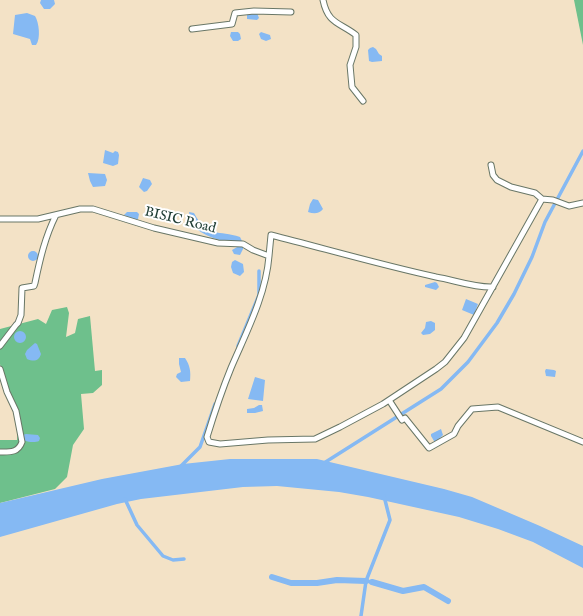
<!DOCTYPE html>
<html>
<head>
<meta charset="utf-8">
<style>
	body { margin:0 }
	canvas { display:block; background:#f3e2c6 }
</style>
</head>
<body>
<canvas width="583" height="616"></canvas>
<script>
const c = document.querySelector('canvas').getContext('2d');
c.lineJoin = 'round';
function paint(path, color) { c.fillStyle = color; c.fill(path, 'evenodd'); }
function trace(path, color, width, dash) { c.strokeStyle = color; c.lineWidth = width; c.lineCap = dash ? 'butt' : 'round'; c.setLineDash(dash || []); c.stroke(path); }
function write(font, color, halo, rows, align = 'center') {
  c.font = font + ' "IM FELL English",serif'; c.lineWidth = 4; c.setLineDash([]); c.textBaseline = 'middle'; c.strokeStyle = halo; c.fillStyle = color; for (const [text, x, y, turn = 0] of rows) {
    c.save(); c.translate(x, y); c.rotate((+turn || 0) * Math.PI / 180); c.textAlign = isNaN(turn) ? turn : align; if (halo) c.strokeText(text, 0, 0); c.fillText(text, 0, 0); c.restore();
  }
}
paint(new Path2D(`
	M574,0H583V45Z
	M67,307L69,313L66,337L75,333L78,319L90,316L95,371L102,370V385L93,393L81,394L84,429L73,445L67,477L55,489L0,503V440H17L19,414L5,386L0,364V329L38,319L46,324L52,310Z`), '#6ec08c');
paint(new Path2D(`
	M41,0H54L55,4L50,9H44L40,3Z
	M27,13L35,16C39,22 41,39 36,45H32L30,39L13,34L15,15Z
	M254,13H257L259,18L257,20L247,19V15Z
	M231,32H238L240,34L241,39L238,41H233L230,36Z
	M261,32L270,35L271,39L266,41L261,39L259,34Z
	M373,47L376,49L379,54L382,56V61L372,62L369,61L368,50L370,48Z
	M105,150L113,153L115,151L118,152L119,155L118,164L113,166L103,163Z
	M88,173L105,174L107,180L105,186L93,187L90,181Z
	M143,178L150,180L152,184L147,191L144,192L139,187Z
	M313,199L318,200L323,209C319,214 314,214 308,212L310,204Z
	M127,212H137L139,214L138,219H133L124,215Z
	M189,212L194,213C207,238 219,230 240,237L242,241C229,246 199,235 192,224C190,221 190,216 189,212Z
	M239,246H243V249L240,255L234,254L232,250Z
	M28 256a5 5 0 1 1 10 0a5 5 0 1 1-10 0Z
	M235,260L243,264L244,272L240,276L233,273L231,267L232,262Z
	M435,282L437,283L439,287L436,290L425,287V285Z
	M466,299L478,304L474,315L462,310Z
	M431,321L435,323V330L430,334L423,335L421,333L425,328L426,322Z
	M14 337a6 6 0 1 1 12 0a6 6 0 1 1-12 0Z
	M35,343L37,344L41,354C39,361 34,362 27,359L25,354L27,350Z
	M179,358H185C190,365 191,372 190,381L181,382L176,377L177,374L181,372L179,364Z
	M546,369L554,370L556,371L555,377L546,376L545,371Z
	M255,377L265,380L263,401L248,399Z
	M259,405H262L263,411L255,413H247V409L254,408Z
	M441,429L443,435L437,441H434L431,436V434Z
	M26,434L38,435L40,438L39,441C35,443 27,442 23,440V435Z
	M230,459H317L444,489L472,497L540,526L583,546V568L533,542L498,529L459,517L368,497L339,492L277,486L243,487L141,499L117,504L0,537V503L102,479L183,464Z`), '#85b9f3');
trace(new Path2D(`
	M238,346L259,295V271
	M324,463L441,389L468,362L497,323L514,294L532,257L545,222L583,151
	M180,467L200,447L215,404
	M125,499L137,525L163,556L173,560L184,559
	M372,582L366,581L390,520L384,496
	M361,616L366,581`), '#85b9f3', 3.5);
trace(new Path2D(`
	M272,577L291,583H317L337,580L366,581
	M372,582L403,591L424,587L448,601`), '#85b9f3', 6);
const minor = new Path2D(`
	M323,0C328,24 339,22 356,35V47L350,65L352,87L363,101
	M192,29L232,24L235,13L254,11L291,12
	M491,165L493,175L497,180L511,187L535,193L542,199L553,200L569,206L583,203
	M0,219H38L80,209H93L154,228L218,243L243,244L253,250L269,256L271,235C326,249 381,265 436,277C454,280 475,288 493,287
	M269,256C266,295 246,333 231,368C222,390 214,414 207,437L209,442L220,444L268,440L315,439L340,427L383,404L436,369L445,362L464,338L542,199
	M0,346L16,325L18,323L21,315L22,288L34,286L35,283C40,259 45,237 56,215
	M0,369L7,392L16,411L22,442C18,453 10,452 0,452
	M389,400L402,420L405,418L429,448L454,434L458,426L472,409L498,407L583,442`);
trace(minor, '#697767', 7);
trace(minor, '#fff', 5);
write('14px', '#1f3d34', '#fff', [
	["BISIC Road",180,221,14]
]);
</script>
</body>
</html>
